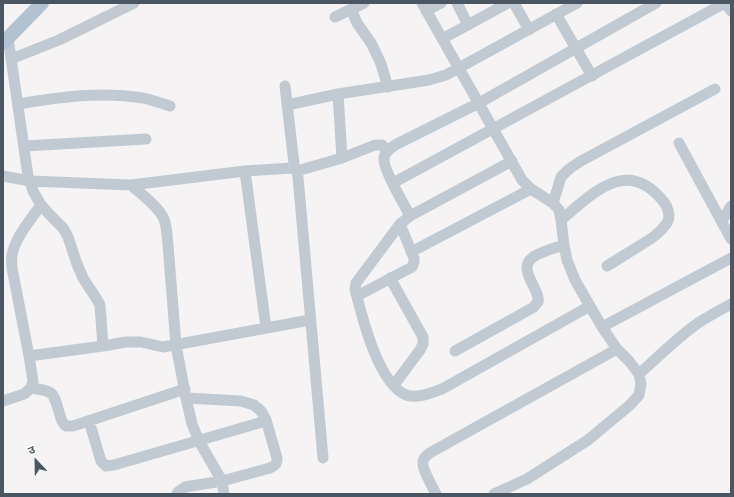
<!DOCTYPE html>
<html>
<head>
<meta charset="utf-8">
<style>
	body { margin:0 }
	#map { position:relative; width:734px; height:497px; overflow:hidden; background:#f5f3f3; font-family:Montserrat,"Noto Sans Devanagari",sans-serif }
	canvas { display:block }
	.frame { position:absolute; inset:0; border:4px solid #4a5661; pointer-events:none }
	.north { position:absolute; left:16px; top:441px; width:40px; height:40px; -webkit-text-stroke:3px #fff; paint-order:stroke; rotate:338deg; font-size:11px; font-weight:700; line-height:16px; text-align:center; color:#4a5661 }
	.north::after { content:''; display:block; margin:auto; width:14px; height:18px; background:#4a5661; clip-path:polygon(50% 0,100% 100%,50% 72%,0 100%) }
</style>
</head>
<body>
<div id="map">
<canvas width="734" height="497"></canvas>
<div class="frame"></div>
<div class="north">उ</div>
</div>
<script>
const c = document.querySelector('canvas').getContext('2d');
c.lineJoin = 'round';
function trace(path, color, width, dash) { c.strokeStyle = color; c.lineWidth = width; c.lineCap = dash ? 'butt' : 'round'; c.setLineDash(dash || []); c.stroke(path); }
trace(new Path2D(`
	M422,3L522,180L531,189L553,203L559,210L561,220L564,245L567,260L575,280L602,327L617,349L629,361L639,374L641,384L639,395L630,405L588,440L527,479L494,494
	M457,3L468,25
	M514,3L529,30
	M725,3L731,11
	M351,9L357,23L371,43L376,53L381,64L388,87
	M426,11L441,3
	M556,14L592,76
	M335,17L364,3
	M8,37L28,176L33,191L41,205L51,216L63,228L68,237L77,264L83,278L96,298L100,305L103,346
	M442,39L508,3
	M11,59L59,40L134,3
	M285,86L293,155L294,163L292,168
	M338,94L342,158
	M18,104C60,97 101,91 143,98C152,100 161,103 170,106
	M287,105L338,94L429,80L446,75L577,3
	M679,143L731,239
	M25,146L146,139
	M512,161L410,216L400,224L356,283L355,289C362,317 378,383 406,395C418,399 431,393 442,389L590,306
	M245,171L266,328
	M297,171L342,158L375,145H382L387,151
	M3,176L30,181L131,185L245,171L292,168L297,171L298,177L323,458
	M393,183L725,3
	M131,185C141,194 158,206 164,219C167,227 167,236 168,245L176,345L186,398L192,424L199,441L222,481L224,494
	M553,203L561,177L569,169L581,161L715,89
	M410,216C404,204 383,169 384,159C384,152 391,148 395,145L479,103L656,3
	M561,220C592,194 627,156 663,201C668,207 671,217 667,223C659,235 647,241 636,248C626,254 617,260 607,266
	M722,221L731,206
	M411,252L531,189
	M390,278L423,337V344L420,350L394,385
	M357,296L412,267L414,262V258L400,224
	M602,327L731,258
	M455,351L534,307C535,305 537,303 538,302C541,290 517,270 532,258C539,252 554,248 564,245
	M29,356L103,346L126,342H141L163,347L310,320
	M639,374C658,357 677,338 698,323C709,316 720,310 731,304
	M31,388C55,391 53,392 60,415C61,420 62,423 66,426H73L185,389
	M3,401L24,394L31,388L33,381L29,356L12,268C12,263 11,259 12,255C15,238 31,219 41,205
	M89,421L101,461L106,466L114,465L266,421
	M177,494L178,492L185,487L222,481L270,468C276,465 277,464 277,458L266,420L261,411L254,405L241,401L186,398
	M436,494C433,488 421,467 423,461C425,455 430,453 435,450L617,349`), '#c1cad2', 11);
trace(new Path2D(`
	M3,43L42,3`), '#b3c2d1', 14);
</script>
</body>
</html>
